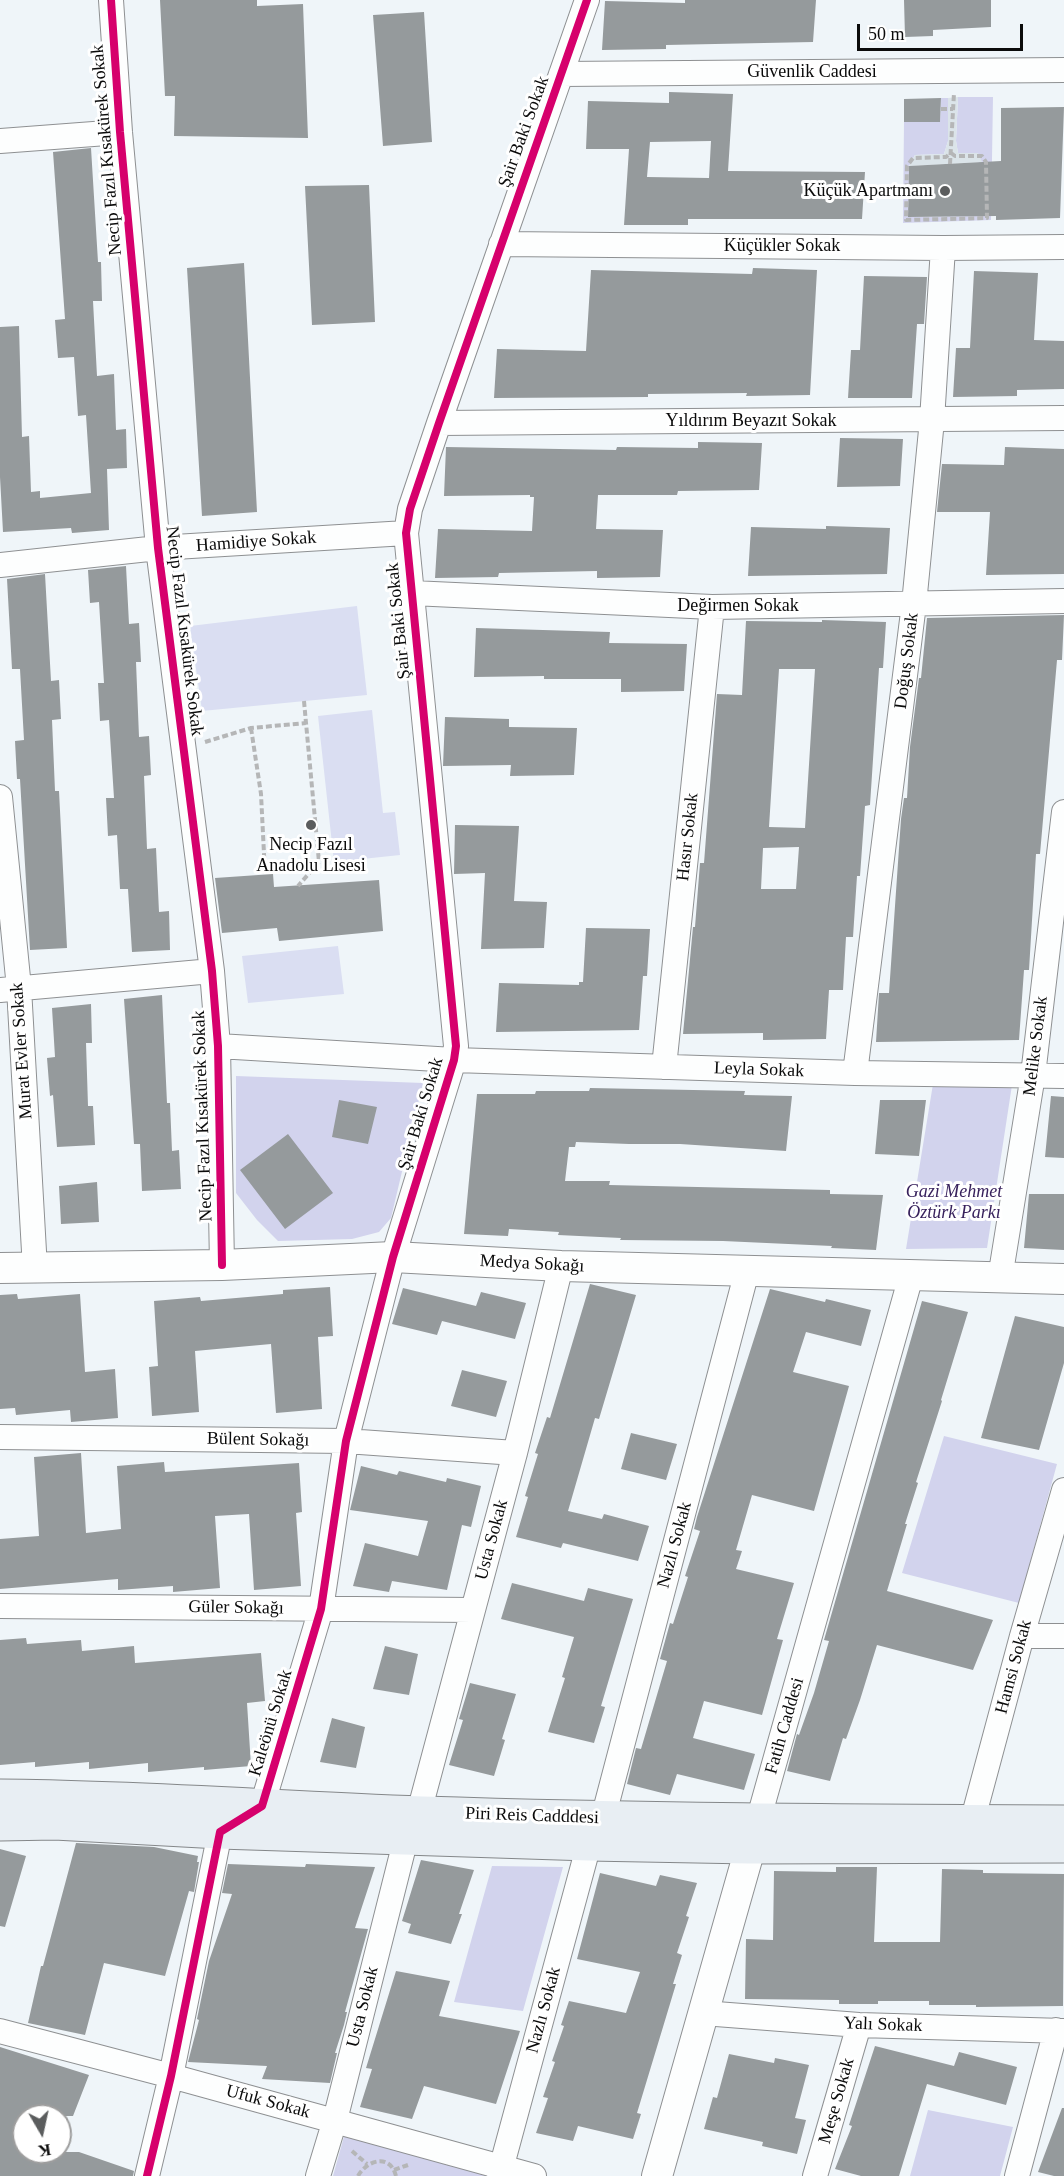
<!DOCTYPE html>
<html>
<head>
<meta charset="utf-8">
<style>
	body { margin:0 }
	#map { position:relative; width:1064px; height:2176px; overflow:hidden; background:#eff5f9; font-family:"Times New Roman",serif }
	canvas { display:block }
	.north { position:absolute; left:12px; top:2104px; width:60px; height:60px; box-sizing:border-box; background:#fff; border:2px solid #9d9d9d; border-radius:50%; rotate:171deg; font-size:16px; font-weight:700; line-height:24px; text-align:center; color:#0b0b0b }
	.north::after { content:''; display:block; margin:auto; width:21px; height:27px; background:#5b5d5e; clip-path:polygon(50% 0,100% 100%,50% 72%,0 100%) }
	.scale { position:absolute; left:857px; top:24px; width:166px; height:27px; box-sizing:border-box; border:3px solid #0b0b0b; border-top:0; padding-left:8px; font-size:18px; line-height:21px; white-space:nowrap; color:#0b0b0b; -webkit-text-stroke:4px #fff; paint-order:stroke }
</style>
</head>
<body>
<div id="map">
<canvas width="1064" height="2176"></canvas>
<div class="north">K</div>
<div class="scale">50 m</div>
</div>
<script>
const c = document.querySelector('canvas').getContext('2d');
c.lineJoin = 'round';
function paint(path, color) { c.fillStyle = color; c.fill(path, 'evenodd'); }
function trace(path, color, width, dash) { c.strokeStyle = color; c.lineWidth = width; c.lineCap = dash ? 'butt' : 'round'; c.setLineDash(dash || []); c.stroke(path); }
function write(font, color, halo, rows, align = 'center') {
  c.font = font + ' "Times New Roman",serif'; c.lineWidth = 6; c.setLineDash([]); c.textBaseline = 'middle'; c.strokeStyle = halo; c.fillStyle = color; for (const [text, x, y, turn = 0] of rows) {
    c.save(); c.translate(x, y); c.rotate((+turn || 0) * Math.PI / 180); c.textAlign = isNaN(turn) ? turn : align; if (halo) c.strokeText(text, 0, 0); c.fillText(text, 0, 0); c.restore();
  }
}
paint(new Path2D(`
	M958,97H993L991,220L903,223L904,122H940L941,98H948V141L944,154L915,155L909,166L908,217L982,216L978,153H958L956,141Z
	M236,1076L423,1083L391,1218L379,1232L352,1239L278,1241L257,1220L236,1193Z
	M933,1084L1012,1085L987,1248L906,1249Z
	M944,1436L1057,1464L1019,1603L902,1573Z
	M492,1866L563,1867L523,2011L454,2002Z
	M928,2110L1013,2127L1000,2176H910Z
	M345,2133L492,2176H333Z`), '#d2d3ed');
paint(new Path2D(`
	M357,606L367,695L202,711L190,626Z
	M372,710L383,813L395,812L400,855L334,862L318,716Z
	M338,946L344,994L248,1003L242,956Z`), '#dadef2');
paint(new Path2D(`
	M958,97L956,141L958,153H978L982,162L909,166L915,155L944,154L948,141V98Z`), '#dbe4e9');
paint(new Path2D(`
	M160,0H257V6L303,4L308,138L174,136L175,96H165Z
	M685,0H816L813,42L666,45V49L602,50L605,1L685,3Z
	M904,0H991V27L933,30V36L905,37Z
	M424,12L432,142L383,146L373,15Z
	M669,92L733,94L728,171L865,172L862,219H688V225H624L629,149H586L588,101L669,103ZM711,141L709,178L647,177L650,142Z
	M941,98L940,122H904V99Z
	M1064,107L1060,218L996,220V216L908,217L909,166L1001,161V108Z
	M91,148L98,262H101L102,301H93L97,376L114,374L116,430L126,429L127,468L107,469L109,530L72,533L71,528L3,532L0,477V327L19,326L22,437L29,436L31,492L40,491V498L91,493L86,415L78,416L74,357L58,358L55,320L65,319L53,152Z
	M369,185L375,322L312,325L305,186Z
	M244,263L257,512L202,516L187,268Z
	M753,268L817,270L810,395L746,396L747,393L648,394V397L494,398L497,349L586,351L591,270L752,274Z
	M974,271L1038,273L1034,340L1064,341V389L1017,390V396L953,397L956,348H970Z
	M864,276L927,277L924,324H917L912,398H848L851,350H860Z
	M840,438L903,439L900,486L837,487Z
	M698,442L762,443L759,490L678,491L677,495H598L596,529L663,530L660,577L597,578V571L499,573L498,577L435,578L438,529L532,531L534,497H530V495L444,496L446,447L616,450L617,447L698,448Z
	M1005,447L1064,449V574L986,575L990,512H937L942,464L1004,465Z
	M826,526L890,528L887,574L748,576L751,527L826,529Z
	M126,566L129,624L139,623L141,662H136L139,737L149,736L151,775L144,776L147,849L156,848L159,912L169,911L170,950L132,952L128,889H120L117,835L108,836L106,798H114L109,720L100,721L98,683H104L99,602L90,603L88,570Z
	M45,574L51,681L59,680L61,719L52,720L55,791H59L67,948L30,950L20,779H17L15,741L24,740L20,669H12L7,579Z
	M1064,615L1062,660H1057L1040,854H1036L1029,970H1024L1019,1040L876,1042L879,993H889L901,819L904,798H907L910,747L919,678H921L927,618Z
	M822,620L886,622L883,668H879L870,805L865,806L860,876H857L853,937H846L843,990H829L826,1039L763,1040V1033L683,1034L693,927H695L700,863H704L717,694L742,695L746,621L822,622ZM779,669H815L805,828L769,827ZM799,847L796,889H761L763,848Z
	M476,628L610,632L609,643L687,644L684,691L621,692V679H544V676L474,677Z
	M445,717L509,719V727L577,728L574,775L510,776L511,765L443,766Z
	M455,825L519,826L514,901L547,902L544,948L481,949L485,873L454,874Z
	M273,874L274,887L379,880L383,931L279,941L277,928L222,933L215,878Z
	M586,928L650,929L647,976H643L639,1030L496,1032L499,983L579,985V982H583Z
	M162,995L167,1103H170L172,1151L179,1150L181,1189L142,1191L140,1144H134L124,999Z
	M91,1004L92,1043H86L88,1106H93L95,1145L57,1147L53,1095L50,1096L47,1058L55,1057L52,1008Z
	M590,1088L745,1091L744,1095L792,1096L786,1151L680,1144H629L576,1142L575,1147H569L565,1181H610L609,1185L830,1190V1194L883,1195L876,1250L831,1248L832,1246L723,1241L620,1240L621,1238L558,1235L559,1232L509,1229L508,1236L464,1234L477,1094H535L536,1091H589Z
	M1051,1096L1064,1097V1158L1045,1157Z
	M339,1100L377,1107L368,1144L332,1137Z
	M880,1100H926L919,1156L875,1154Z
	M288,1134L333,1193L285,1229L240,1170Z
	M97,1182L99,1222L61,1224L59,1186Z
	M1029,1194H1064V1250L1024,1248Z
	M590,1284L636,1295L599,1419L595,1418L568,1511L602,1519L604,1514L649,1526L638,1561L563,1543L561,1548L516,1537L528,1497L525,1496L538,1454L535,1453L547,1417L550,1418Z
	M330,1287L333,1336L318,1337L322,1409L276,1413L271,1344L195,1351L199,1412L152,1416L149,1367L158,1366L154,1301L200,1297L201,1301L283,1294V1290Z
	M403,1288L476,1306L481,1292L526,1303L515,1339L442,1321L437,1335L392,1324Z
	M770,1289L825,1302L826,1299L871,1310L861,1346L806,1332L793,1372L849,1386L814,1511L752,1495L736,1550L742,1551L736,1569L794,1583L777,1639L783,1640L762,1715L704,1701L693,1738L755,1754L744,1790L677,1774L670,1795L627,1784L636,1748L641,1749L667,1661L660,1659L670,1623L673,1624L688,1577L685,1576L700,1531L694,1529L697,1517Z
	M17,1294L18,1299L80,1294L85,1372L115,1369L118,1418L71,1422L70,1410L16,1415L15,1408L0,1409V1295Z
	M922,1301L968,1312L941,1400L942,1401L916,1482L918,1483L905,1524H907L887,1591L993,1620L973,1670L877,1645L860,1700L846,1739L843,1738L830,1781L787,1771L797,1734L799,1735L814,1693L829,1641L824,1640Z
	M1015,1316L1064,1327V1363L1039,1450L981,1438Z
	M462,1370L507,1381L496,1417L451,1406Z
	M631,1433L677,1444L666,1480L621,1469Z
	M81,1453L86,1533L121,1529L117,1466L164,1462L165,1472L299,1463L302,1512L296,1513L301,1586L254,1590L249,1514L215,1516L220,1588L173,1592V1586L118,1590V1579L0,1589V1539L39,1536L34,1457Z
	M361,1466L397,1475L399,1471L446,1482L447,1478L481,1486L471,1527L462,1525L447,1590L392,1581L389,1592L353,1586L365,1543L418,1556L428,1521L350,1510Z
	M512,1583L584,1601L588,1588L633,1599L601,1706L605,1707L594,1743L548,1732L565,1678L562,1677L574,1637L501,1619Z
	M26,1638L27,1644L81,1640L82,1651L134,1646L135,1663L261,1653L265,1701L247,1703L251,1766L204,1770V1767L148,1772V1763L89,1769V1762L35,1767V1762L0,1765V1640Z
	M385,1646L418,1654L409,1695L373,1689Z
	M470,1683L516,1694L502,1739L505,1740L494,1776L449,1765L463,1720L459,1719Z
	M332,1718L365,1727L356,1768L320,1762Z
	M76,1843L154,1847L198,1856L197,1862H199L194,1892L189,1891L165,1976L104,1963L85,2035L28,2023L41,1966H43Z
	M0,1849L26,1856L5,1927L0,1926Z
	M421,1860L474,1870L459,1914H462L451,1944L408,1933L411,1924L402,1921Z
	M228,1864L305,1867L306,1864L375,1867L355,1928L368,1929L345,2012H347L344,2025L335,2053H337L330,2083L262,2079L267,2066L188,2062L199,2020L197,2019L209,1961L232,1894L222,1893Z
	M836,1867H877L874,1942H940L942,1869L983,1870V1873L1064,1874L1063,2006L976,2007V2005H929V2001H878V2004H839V2000L745,1999L746,1939L773,1940L774,1871L836,1872Z
	M600,1873L656,1886L660,1875L697,1883L686,1916L689,1917L677,1953L682,1955L673,1984H676L637,2113L641,2114L633,2139L578,2126L573,2141L536,2133L548,2098L543,2097L555,2062L552,2061L564,2026L561,2025L569,2001L626,2013L640,1972L577,1959Z
	M396,1971L450,1981L439,2016L520,2031L496,2104L424,2086L412,2119L360,2107L372,2069L366,2068Z
	M875,2046L954,2066L959,2052L1017,2067L1006,2105L927,2084L899,2176H861L835,2169L852,2126L849,2125Z
	M0,2047L89,2075L73,2116H24V2152H79L134,2171L133,2176H0Z
	M729,2054L774,2063L775,2058L809,2065L795,2118L806,2120L797,2154L762,2146L763,2142L704,2129L713,2097L717,2098Z
	M1062,2108H1064V2176H1054L1038,2172Z`), '#959a9c');
const minor = new Path2D(`
	M111,0L120,132L158,548L212,971L218,1046L222,1265
	M561,74L1064,70
	M0,141L120,132
	M501,244L943,248L1064,247
	M439,423L1064,418
	M0,565L158,548L406,533
	M412,593L712,607L1064,601
	M0,797L19,988L35,1269
	M0,990L212,971
	M218,1046L454,1060L855,1073L1064,1076
	M664,1067L712,607
	M855,1073L914,604L932,420L943,248
	M1000,1278L1033,1075L1064,812
	M0,1437L346,1441L515,1453
	M0,1606L472,1610
	M1022,1636H1064
	M419,1812L515,1453L561,1266
	M603,1818L747,1271
	M758,1821L911,1276
	M968,1837L1022,1636L1064,1490
	M703,2013L859,2025L1064,2031
	M0,2031L171,2076L534,2176
	M147,2176L171,2076L220,1832L262,1806L321,1609L346,1441L393,1257L454,1060L456,1046L406,533L410,509L439,423L587,0
	M318,2176L335,2120L406,1838
	M499,2176L589,1844
	M815,2176L859,2025
	M1017,2176L1056,2030`);
const tertiary = new Path2D(`
	M0,1268L222,1265L393,1257L561,1266L1064,1279
	M657,2176L757,1824`);
const secondary = new Path2D(`
	M0,1796C141,1797 281,1808 422,1813C636,1820 850,1821 1064,1822
	M0,1824L55,1823L220,1832L589,1844L750,1847L1064,1846`);
trace(minor, '#8e9092', 26);
trace(tertiary, '#8e9092', 32);
trace(secondary, '#848789', 35);
trace(new Path2D(`
	M941,109H953
	M951,153L955,156H982L986,162L987,218L906,220L907,166L913,158L946,157Z
	M950,164L954,93
	M304,701L306,723
	M251,728L261,794L265,874
	M205,742L251,728L306,723L319,862L298,886
	M352,2151L367,2164
	M394,2170L408,2165
	M358,2176C367,2160 390,2153 396,2176`), '#b5b6b7', 4, [6, 3]);
trace(minor, '#fdfefe', 24);
trace(tertiary, '#fdfefe', 30);
trace(secondary, '#e8eef3', 33);
trace(new Path2D(`
	M111,0L120,132L158,548L212,971L218,1046L222,1265
	M147,2176L171,2076L220,1832L262,1806L321,1609L346,1441L393,1257L454,1060L456,1046L406,533L410,509L439,423L587,0`), '#d6006c', 8);
for (const [x, y, r, color] of [
	[945,191,6,"#5b5d5e"],
	[311,825,6,"#5b5d5e"]
]) { const dot = new Path2D(); dot.arc(x, y, r, 0, 2 * Math.PI); c.fillStyle = color; c.fill(dot); trace(dot, '#fff', 2); }
write('18px', '#0b0b0b', '#fff', [
	["Güvenlik Caddesi",812,72],
	["Şair Baki Sokak",524,132,-70],
	["Necip Fazıl Kısakürek Sokak",107,150,-95],
	["Küçükler Sokak",782,246],
	["Yıldırım Beyazıt Sokak",751,421],
	["Hamidiye Sokak",256,542,-4],
	["Değirmen Sokak",738,606],
	["Şair Baki Sokak",399,621,-96],
	["Necip Fazıl Kısakürek Sokak",184,631,83],
	["Doğuş Sokak",907,661,-83],
	["Hasır Sokak",688,837,-84],
	["Melike Sokak",1036,1046,-83],
	["Murat Evler Sokak",22,1051,-94],
	["Leyla Sokak",759,1070,2],
	["Şair Baki Sokak",421,1114,-73],
	["Necip Fazıl Kısakürek Sokak",203,1116,-92],
	["Medya Sokağı",532,1264,3],
	["Bülent Sokağı",258,1440,1],
	["Usta Sokak",492,1540,-75],
	["Nazlı Sokak",675,1545,-75],
	["Güler Sokağı",236,1608,1],
	["Hamsi Sokak",1014,1667,-75],
	["Kaleönü Sokak",271,1723,-73],
	["Fatih Caddesi",785,1726,-74],
	["Piri Reis Cadddesi",532,1816,2],
	["Usta Sokak",363,2007,-76],
	["Nazlı Sokak",544,2010,-75],
	["Yalı Sokak",883,2025,2],
	["Meşe Sokak",837,2101,-74],
	["Ufuk Sokak",268,2102,15]
]);
write('18px', '#0b0b0b', '#fff', [
	["Küçük Apartmanı",933,191],
	["Necip Fazıl",311,845,"center"],
	["Anadolu Lisesi",311,866,"center"]
], 'right');
write('italic 18px', '#38225d', '#fff', [
	["Gazi Mehmet",954,1192],
	["Öztürk Parkı",954,1213]
]);
</script>
</body>
</html>
